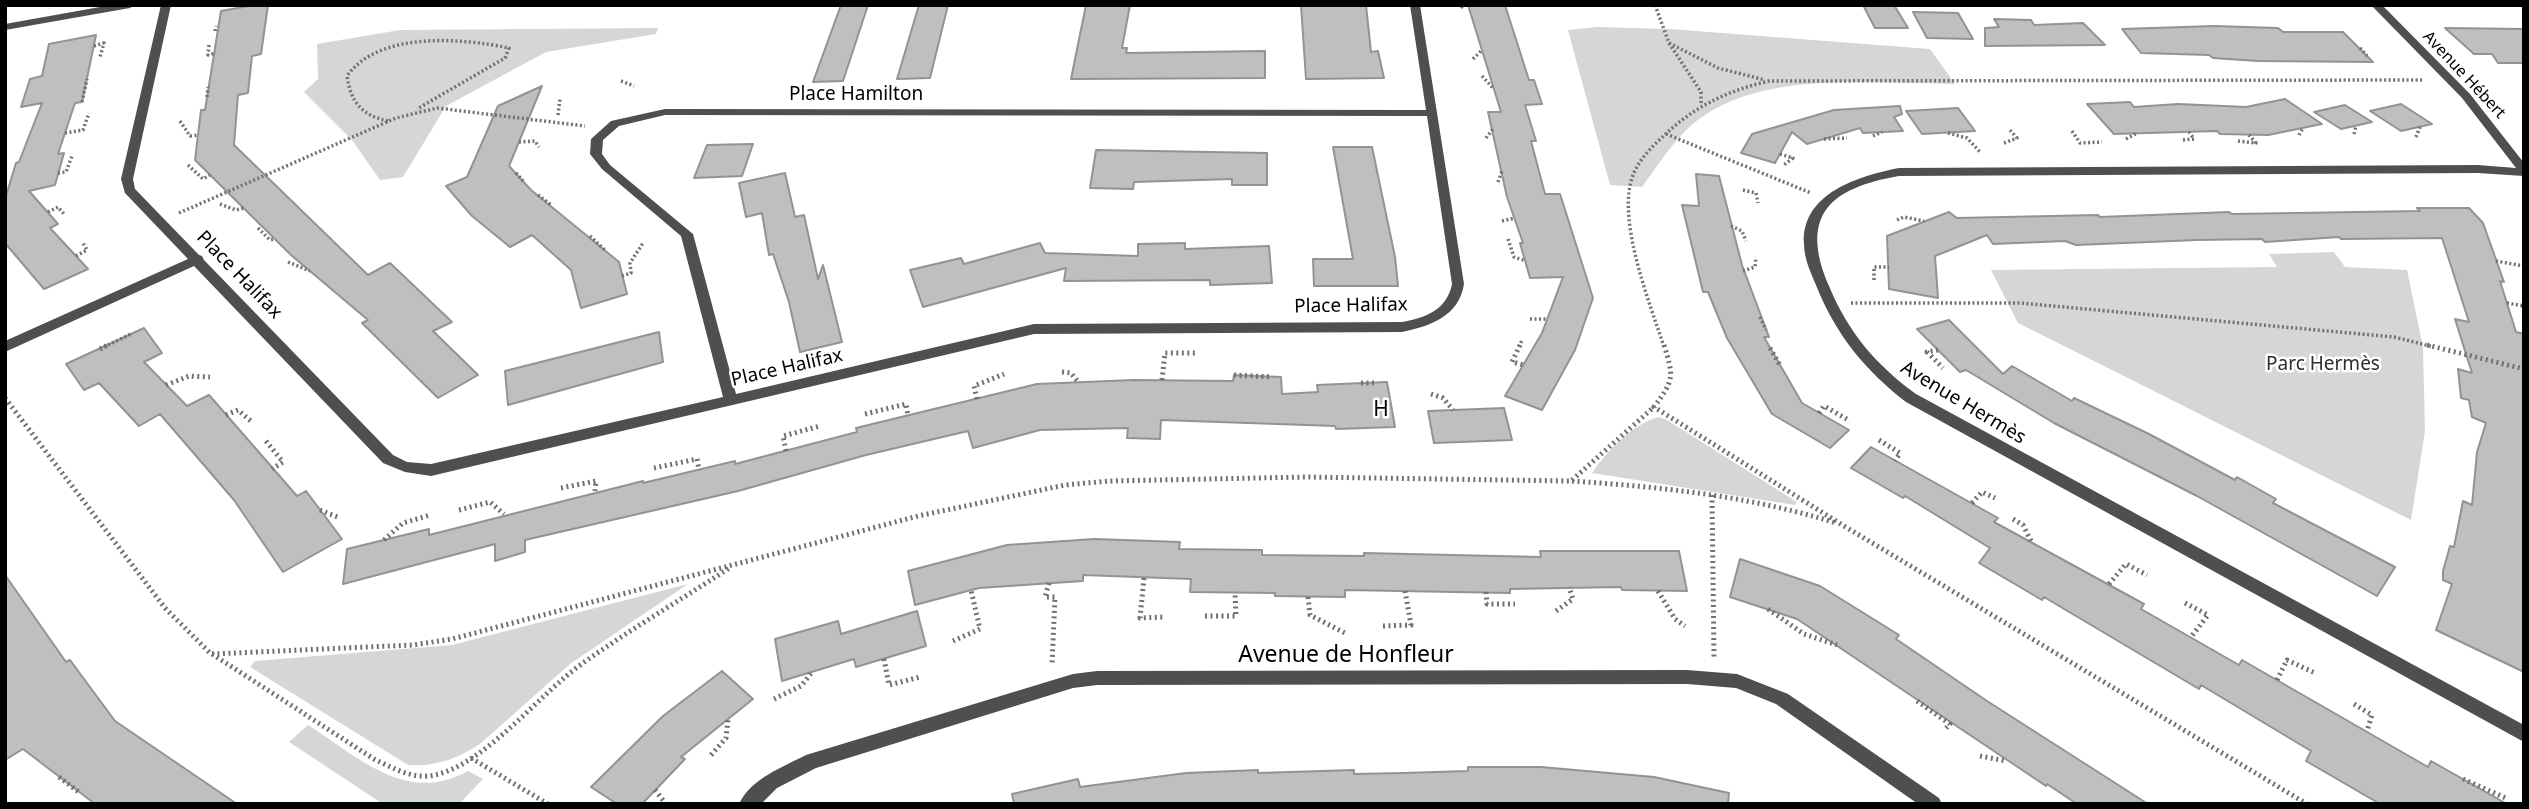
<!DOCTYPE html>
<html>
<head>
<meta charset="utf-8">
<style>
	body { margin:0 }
	#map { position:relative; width:2529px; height:809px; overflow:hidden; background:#fff; font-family:"Noto Sans",sans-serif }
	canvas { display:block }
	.frame { position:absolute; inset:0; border:7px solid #000; pointer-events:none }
</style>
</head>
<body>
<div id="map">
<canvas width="2529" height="809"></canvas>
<div class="frame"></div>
</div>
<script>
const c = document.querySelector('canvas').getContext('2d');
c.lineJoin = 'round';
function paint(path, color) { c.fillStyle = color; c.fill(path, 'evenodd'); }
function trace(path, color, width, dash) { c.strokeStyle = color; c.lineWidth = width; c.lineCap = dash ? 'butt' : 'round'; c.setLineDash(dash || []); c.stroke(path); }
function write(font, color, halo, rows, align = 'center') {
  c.font = font + ' "Noto Sans",sans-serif'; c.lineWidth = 5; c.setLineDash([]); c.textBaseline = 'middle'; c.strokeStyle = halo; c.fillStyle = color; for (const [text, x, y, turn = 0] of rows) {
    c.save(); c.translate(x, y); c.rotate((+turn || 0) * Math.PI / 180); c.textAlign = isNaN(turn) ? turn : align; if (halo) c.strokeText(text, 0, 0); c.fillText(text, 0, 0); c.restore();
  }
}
paint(new Path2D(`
	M1597,27L1670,29L1930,49L1955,84C1876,84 1769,70 1702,117C1677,134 1660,163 1642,187L1610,185L1568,30Z
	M658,28L656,34L546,52L446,106L403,177L380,180L352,140L304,92L318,79L317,44L400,30Z
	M2334,252L2345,267L2407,270L2423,347L2425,431L2411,520L2018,323L1991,270L2277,267L2269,254Z
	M1659,417L1667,420L1797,502L1795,505L1592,473C1608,450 1632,424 1659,417Z
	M688,584L570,664L480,744C457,759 435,767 408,765L250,667L255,661L452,645Z
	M308,725C360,758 406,805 468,771L483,779L459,804H383L289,742Z`), '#d6d6d6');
const building = new Path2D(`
	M254,5H268L261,54L252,56L248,93L238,95L234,145L368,275L390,263L452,322L433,331L478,375L438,398L362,323L368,320L291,255L195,160L201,110H205L221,11Z
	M841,5H868L843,81L813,82Z
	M919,5H948L930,78L897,79Z
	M1086,5H1130L1122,48H1127L1126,53L1265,51V78L1071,79Z
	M1301,5H1366L1371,52L1378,51L1384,78L1306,79Z
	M1468,5H1505L1529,80H1534L1542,104L1525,105L1536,141H1531L1545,194H1560L1593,298L1575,350L1542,410L1505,396L1542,333L1563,277L1530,278L1520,243H1523L1507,197L1488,112H1501Z
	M1863,5H1894L1908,28H1875Z
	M1913,12L1958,13L1973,39L1927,38Z
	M1994,19L2031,20L2034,25L2083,23L2105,45L1985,46V28L1999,27Z
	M2214,26L2278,28L2283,32H2343L2373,62L2258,61L2213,58L2209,55L2141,53L2122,29Z
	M2445,28L2524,29V63H2498L2492,54H2474Z
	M96,35L82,102L75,103L58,154L64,153L55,185L29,191L58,224L50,228L88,269L44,289L5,243V199L16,163L19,162L42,103L21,107L30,79L42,76L49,44Z
	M542,86L509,166L531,190L619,262L627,294L581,308L571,270L532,235L510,247L472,216L446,186L467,177L498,106Z
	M2285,99L2322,124L2268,135L2220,134L2217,131L2114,134L2087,104L2130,102L2134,107L2178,104L2246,107Z
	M2401,104L2432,124L2401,131L2370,111Z
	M2345,105L2372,122L2341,129L2314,112Z
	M1900,106L1902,114L1894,117L1903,131L1863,133L1860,128L1807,144L1792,132L1775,163L1741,153L1752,134L1834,110Z
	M1958,108L1975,131L1922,134L1906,111Z
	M753,144L742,176L694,178L707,145Z
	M1333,147H1372L1395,257L1398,286H1314L1313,259H1353Z
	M1096,150L1267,153V185H1232V179L1134,182L1133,189L1090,188Z
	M785,173L795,217L804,215L818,279L823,265L842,342L800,352L789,302L773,254L769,255L762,213L746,217L739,183Z
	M1696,174L1719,176L1742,265L1769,337H1764L1802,403L1849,430L1830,448L1772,414L1727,338L1708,292H1703L1682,205L1699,206Z
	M2417,208H2469L2483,223L2504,282L2500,281L2516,332L2524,334V672L2436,630L2452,584L2443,580V571L2450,546L2454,547L2463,501L2472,505L2477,452L2486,423L2472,417L2469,400L2461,398L2458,369L2472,373L2455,319L2469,322L2442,238L2341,239L2339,237L2265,242L2262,239L2197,240L2076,245L2065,241L1993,244L1987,235L1935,256L1938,298L1889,289L1887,236L1949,212L1957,218L2098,215L2100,217L2229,212L2232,214L2420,211Z
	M1040,243L1045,253L1138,256V244L1185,243V249L1269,246L1272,283L1210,285V280L1064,281L1066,268L923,307L910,270L961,258L964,264Z
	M1949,320L2003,374L2012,366L2072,401L2074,398L2149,434L2235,480L2237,477L2276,499L2273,503L2395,567L2377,596L2197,496L2054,423L1966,370L1960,372L1917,329Z
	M144,328L162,353L144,362L187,406L209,395L297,496L306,491L342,539L283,572L234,500L160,414L139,426L99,383L84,390L66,364Z
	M659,332L663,362L508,405L505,371Z
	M1234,375L1281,377L1282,394L1318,392L1317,385L1387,382L1395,427L1336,429L1335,426L1161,420L1160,439L1127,438L1128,428L1040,430L973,448L968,431L866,455L738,491L525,540V552L495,561V544L343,584L347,549L429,529V535L643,481V483L735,461V464L857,432L856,428L1037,384L1133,380L1233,381Z
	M1504,408L1512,440L1434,443L1428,411Z
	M1871,447L1998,518L1994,522L2144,604L2141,609L2239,665L2242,660L2428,767L2431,761L2507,804H2380L2306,761L2311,751L2201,685L2199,689L2044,597L2042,600L1979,563L1990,548L1905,496L1903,498L1851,468Z
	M1094,539L1180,542L1179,549L1262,550V555L1364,556V553L1541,557L1540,551H1679L1687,591L1622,590L1621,587L1510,589V593L1345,590V597L1275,596V593L1190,592L1191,579L1083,575V581L979,588L915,605L908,571L1007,545Z
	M1740,559L1820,586L1899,635L1896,639L1987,701L2148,804H2077L2047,784L2046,786L1797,619L1730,597Z
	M5,575L66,662L70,660L115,721L237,804H95L23,749L5,760Z
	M917,611L926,646L856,667L854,659L782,681L775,639L838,621L841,634Z
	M722,671L753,699L681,757L685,759L642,804H617L591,787L663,716Z
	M1468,767H1541L1654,777L1729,793L1728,804H1014L1012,794L1078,779L1080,787L1186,773L1258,770V773L1354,770V774L1403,773L1468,771Z`);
paint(building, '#bfbfbf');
trace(building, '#939393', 2);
trace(new Path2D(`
	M1655,5L1669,43L1701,92V104
	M1461,8L1463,5
	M215,31L216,26
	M1669,43L1718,68L1765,80
	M209,45L208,55L216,53
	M94,46L104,43L100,57
	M2360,48L2367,56
	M1473,59L1481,51
	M1482,76L1493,88
	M621,81L634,86
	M207,97L208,87
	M82,102L87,79
	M558,115L560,99
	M180,121L190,136L198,135
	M388,121C361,115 351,102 347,76C379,31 461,38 509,48L505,58L417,109
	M2072,131L2080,143L2102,142
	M65,133L83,130L89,113
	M1948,133L1967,138L1980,152
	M1666,134L1811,193
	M2354,134L2356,126
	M2299,135L2303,128
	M1873,136L1882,132
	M2416,137L2420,127
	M1486,138L1493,129
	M1824,139L1847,138
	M2126,139L2137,133
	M2183,140L2194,139L2189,132
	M2238,141L2256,143L2249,135
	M519,142L535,141L539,147
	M2004,143L2017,138L2010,130
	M1780,154L1793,158L1784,165
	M188,165L203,179L210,175
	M58,173L66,172L72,156
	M516,173L523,181
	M1498,182L1502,171
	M1743,190L1756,193L1758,203
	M538,195L551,205
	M220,204L236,210L244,208
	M48,212L58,207L64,214
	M179,213L396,118L437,108L585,126
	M1897,220L1904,217L1924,221
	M1502,221L1515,218
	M1731,226L1742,231L1746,241
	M258,228L270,240L275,239
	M590,236L606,251
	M1508,239L1514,257L1526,261
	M76,256L87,250L83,243
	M2496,261L2524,266
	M288,262L310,271
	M1743,271L1755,267L1756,257
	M622,276L631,273L630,263L643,243
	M1874,280V267H1889
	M1851,303H2020L2394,337L2434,347
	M2507,303L2524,306
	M1760,317L1766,330
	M1530,319H1547
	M104,347L131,334
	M1519,347L1522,340
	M1664,347C1650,303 1616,220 1633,175C1640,157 1656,143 1670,130C1699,104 1731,90 1769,81L2424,80`), '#717171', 3.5, [2, 2.5]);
trace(new Path2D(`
	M1520,345L1512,362L1524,365
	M1664,345C1674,377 1674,380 1654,407L1844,526L2307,804
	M2427,345L2524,369
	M1770,348L1781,367
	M100,349L108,345
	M1938,350L1927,352L1943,368
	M1062,372L1071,373L1079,383
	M1234,375L1272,377
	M1162,380L1165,353H1195
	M1361,383H1377
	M166,385L189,376L210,377
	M1431,394L1443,398L1453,410
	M5,398L165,608L211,654L413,645L452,639L918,516L1065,485L1109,481L1306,477L1571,481L1654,407
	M977,399L974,386L1004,374
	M1819,413L1824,406L1850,421
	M865,414L906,404L908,416
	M226,415L238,410L252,422
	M1879,440L1900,453L1895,461
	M266,441L283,462L272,469
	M786,451L783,436L820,426
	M654,468L697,459L699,470
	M1572,481C1662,487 1750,496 1836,523
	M561,488L596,481L595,491
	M1712,495L1714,657
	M1972,503L1982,492L1995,498
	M320,510L340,518
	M459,510L490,502L504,514
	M2013,519L2023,525L2032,543
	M384,540L403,523L430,515
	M1144,578L1140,618L1164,617
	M1049,583L1045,597H1055L1052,665
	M2109,584L2126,564L2147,575
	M1658,591L1675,619L1685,626
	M1486,592L1487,604H1515
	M1308,597L1310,615L1345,633
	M2185,603L2208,615L2191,637
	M1768,609L1804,634L1837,645
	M1556,611L1573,599L1569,587
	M1205,616H1236L1235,592
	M1383,626L1411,625L1405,591
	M953,641L980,629L971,590
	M212,654L374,759C393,768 413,780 435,775C487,763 539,694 583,663C631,629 682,599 731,567
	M884,659L889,685L920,677
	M2277,680L2287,660L2315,673
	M774,699L801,686L813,671
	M1917,701L1950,724L1946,728
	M2354,704L2372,715L2367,731
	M711,755L726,738L728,719
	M1980,756L2006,761
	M471,758L548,804
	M59,777L80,793
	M2463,779L2508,799
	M655,790L666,804`), '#717171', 5, [2, 3.5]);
paint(new Path2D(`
	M111,5H135L130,8L5,30V24Z
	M161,5H171L133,179L135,189L199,255L202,256L204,260L393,455L407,462L431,464L723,397L681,236L602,169L590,154L591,139L611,121L665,109L1426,110L1410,5H1420L1464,284C1459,316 1431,326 1402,332L1034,334L431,476L405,472L383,463L194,266L5,352V341L188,259L125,193L121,179ZM665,115L1427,116L1452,284C1447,310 1425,318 1402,322L1034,324L736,394L693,234L610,165L602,154L603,140L619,126Z
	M2371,5H2382L2470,94L2524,163V176L2478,173L1899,176C1829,188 1799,216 1829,286C1848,332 1876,365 1916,394L2524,725V742L1906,402C1866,371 1837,336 1818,290C1812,275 1804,260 1804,244C1801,193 1859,176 1899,168L2478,165L2516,168L2462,98Z
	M1687,670L1737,674L1788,694L1939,798L1942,804H1918L1776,704L1736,688L1687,684L1097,685L1073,688L816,768L777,788L761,804H739C750,779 783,767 806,755L1073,674L1097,671Z`), '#4f4f4f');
write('16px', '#000', '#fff', [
	["Avenue Hébert",2464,75,47]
]);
write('19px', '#000', '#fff', [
	["Place Hamilton",856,95],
	["Place Halifax",239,275,46],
	["Place Halifax",1351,306,-1],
	["Place Halifax",787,368,-13],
	["Avenue Hermès",1963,403,31]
]);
write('19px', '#2d2d2d', '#fff', [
	["Parc Hermès",2323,365]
]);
c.letterSpacing = '2px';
write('21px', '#000', '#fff', [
	["H",1382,410]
]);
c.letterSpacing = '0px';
write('23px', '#000', '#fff', [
	["Avenue de Honfleur",1346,655]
]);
</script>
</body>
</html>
